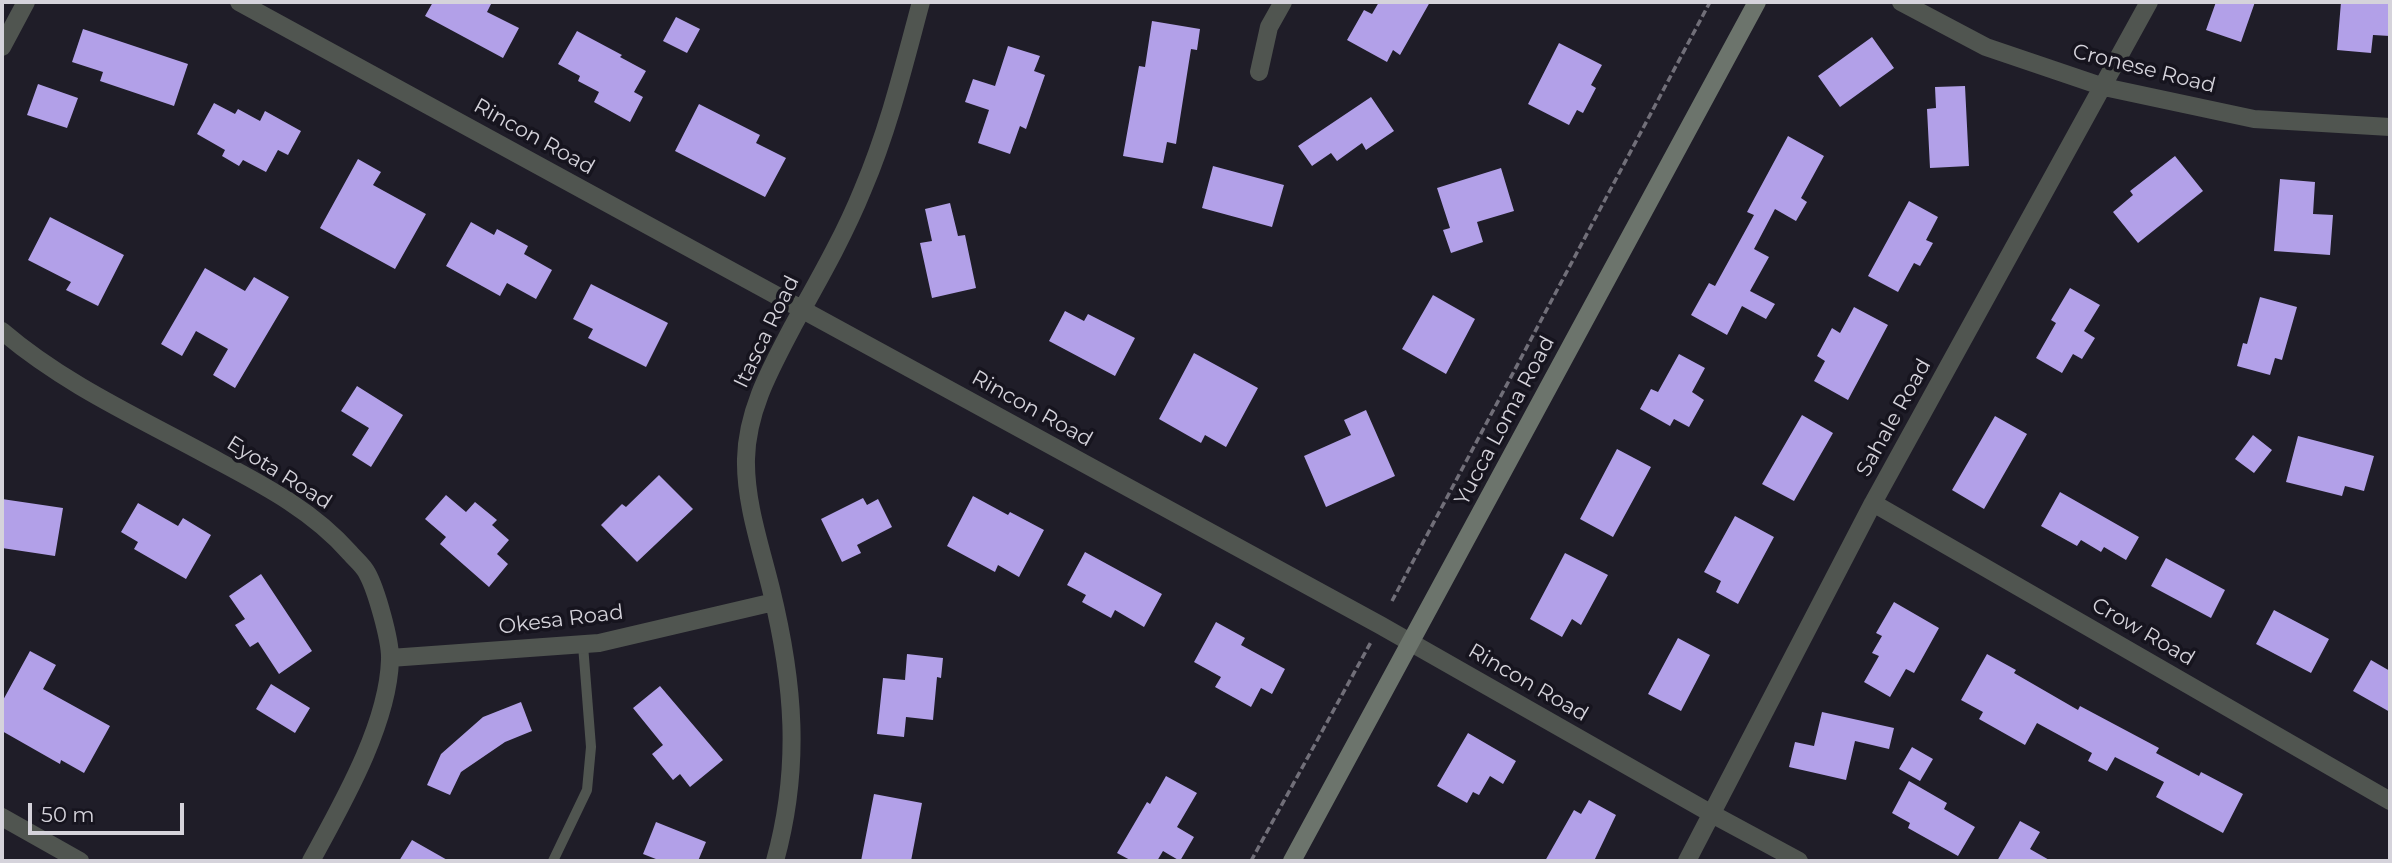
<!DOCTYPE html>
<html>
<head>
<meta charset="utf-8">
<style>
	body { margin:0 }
	#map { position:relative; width:2392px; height:863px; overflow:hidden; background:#1f1d28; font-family:Montserrat,sans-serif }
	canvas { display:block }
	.frame { position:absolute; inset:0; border:4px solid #d5d3db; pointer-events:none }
	.scale { position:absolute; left:28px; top:803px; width:156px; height:32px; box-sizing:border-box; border:4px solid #d5d3db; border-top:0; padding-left:9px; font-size:21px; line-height:24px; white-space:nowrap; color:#d5d3db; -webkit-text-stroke:5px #16141e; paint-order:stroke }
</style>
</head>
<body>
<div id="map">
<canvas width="2392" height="863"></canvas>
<div class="frame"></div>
<div class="scale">50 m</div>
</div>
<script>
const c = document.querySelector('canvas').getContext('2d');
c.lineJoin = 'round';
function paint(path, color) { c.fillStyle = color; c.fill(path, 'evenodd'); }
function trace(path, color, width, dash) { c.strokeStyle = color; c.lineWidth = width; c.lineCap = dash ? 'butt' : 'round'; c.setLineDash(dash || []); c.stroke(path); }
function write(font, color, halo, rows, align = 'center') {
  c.font = font + ' Montserrat,sans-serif'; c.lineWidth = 7; c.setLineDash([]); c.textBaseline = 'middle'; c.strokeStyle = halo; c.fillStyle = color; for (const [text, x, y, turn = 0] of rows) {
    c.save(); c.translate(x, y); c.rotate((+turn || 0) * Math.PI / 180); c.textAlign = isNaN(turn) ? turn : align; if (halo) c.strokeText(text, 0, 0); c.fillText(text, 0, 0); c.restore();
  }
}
paint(new Path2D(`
	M433,2H492L487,12L519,28L503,58L425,16Z
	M1379,2H1430L1400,55L1393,50L1387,62L1347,40L1364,10L1372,14Z
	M2216,2H2255L2241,42L2206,30Z
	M2341,2H2390V36L2373,35L2371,53L2337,50Z
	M676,17L700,29L687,53L663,41Z
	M1152,21L1200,29L1197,50L1191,49L1176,144L1167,142L1163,163L1123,156L1139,66L1145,67Z
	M83,29L188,64L174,106L100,81L103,72L72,62Z
	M577,31L622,55L620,57L646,71L634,92L643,97L630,122L594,102L599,92L578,81L580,76L558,64Z
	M1872,37L1894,68L1840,107L1818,76Z
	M1559,43L1602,65L1591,85L1596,88L1583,113L1577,110L1569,125L1528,104Z
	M1008,46L1040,56L1034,71L1045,75L1026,129L1020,126L1010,154L978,143L989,110L965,102L973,79L995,86Z
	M38,84L78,98L67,128L27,115Z
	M1965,86L1969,166L1930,168L1927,109L1936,108L1935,87Z
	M1371,97L1394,131L1366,150L1362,143L1337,161L1331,153L1312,166L1298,146Z
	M214,103L235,114L238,109L260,121L265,111L301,131L288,155L278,150L266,172L243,160L239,166L222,156L225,150L197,134Z
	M699,104L760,135L756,143L786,158L765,197L675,151Z
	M1788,136L1824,156L1801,198L1807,202L1796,221L1775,209L1754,249L1769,257L1750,291L1775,304L1766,319L1742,306L1727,335L1691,315L1709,283L1715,286L1754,215L1747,212Z
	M2175,156L2203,191L2138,243L2113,212L2133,195L2130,191Z
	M358,159L381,172L373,185L426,214L395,269L320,228Z
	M1213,166L1284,185L1272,227L1202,208Z
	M1501,168L1514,211L1477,222L1483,242L1451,253L1443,230L1450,228L1437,188Z
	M2280,179L2315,182L2313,214L2333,215L2330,255L2274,251Z
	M1909,201L1938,217L1926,240L1933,243L1920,266L1914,263L1898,292L1868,276Z
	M950,203L958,236L965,235L976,288L932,298L920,243L932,241L925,209Z
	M50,217L124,255L98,306L66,290L71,282L28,260Z
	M471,222L494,235L497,229L528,246L524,254L552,270L536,299L507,283L500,296L446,266Z
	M205,268L245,291L254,277L289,297L235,388L213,375L228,349L196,331L182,356L161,344Z
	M591,284L668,323L646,367L588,338L593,329L573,319Z
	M2070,288L2100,305L2084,331L2095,338L2082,359L2073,354L2062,373L2036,358L2056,323L2051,320Z
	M1433,295L1475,319L1446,374L1402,349Z
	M2260,297L2297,307L2282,360L2275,358L2270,375L2237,366L2243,343L2247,344Z
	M1854,307L1888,325L1848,400L1814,381L1825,361L1817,356L1832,328L1840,333Z
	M1065,311L1084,321L1088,314L1135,338L1115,376L1049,341Z
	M1194,353L1258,388L1226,447L1205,435L1201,443L1159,419Z
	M1679,354L1705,368L1692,392L1704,400L1689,427L1674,419L1670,426L1640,409L1651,389L1658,392Z
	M357,386L403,415L371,467L352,455L369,428L341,411Z
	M1366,410L1395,476L1326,507L1304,456L1351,435L1344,420Z
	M1802,415L1833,433L1794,501L1762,484Z
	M1995,416L2027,434L1984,509L1952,490Z
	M2253,435L2272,450L2254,473L2235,459Z
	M2298,436L2374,456L2364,491L2345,486L2342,496L2286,482Z
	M1617,449L1651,467L1613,537L1580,519Z
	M659,475L693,509L637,562L601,525L622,504L626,507Z
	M2060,492L2139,537L2126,560L2104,547L2101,552L2081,540L2077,546L2041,526Z
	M446,495L466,512L475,502L497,520L492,525L509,540L497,554L508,564L489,587L440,544L446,537L425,519Z
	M973,496L1008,515L1010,512L1044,530L1019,577L998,565L995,572L947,546Z
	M863,498L867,505L878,499L892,527L857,545L861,553L842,562L821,519Z
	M2,499L63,508L55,556L2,548Z
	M138,503L178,526L183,518L211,535L186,579L134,549L138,542L121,532Z
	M1735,516L1774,537L1738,604L1716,592L1721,581L1704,572Z
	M1085,552L1162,594L1144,627L1115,610L1111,618L1082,602L1086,595L1067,585Z
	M1565,553L1608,575L1581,625L1572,619L1562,637L1530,619Z
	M2166,558L2225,590L2211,618L2151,586Z
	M261,574L312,651L279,674L258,642L250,647L235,625L245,619L229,596Z
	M1894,602L1939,628L1914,673L1906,669L1890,697L1864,682L1879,656L1872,653L1882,636L1876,633Z
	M2274,610L2329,639L2311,673L2256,644Z
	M1216,622L1245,638L1241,645L1285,669L1272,694L1261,688L1251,707L1215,687L1221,677L1194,662Z
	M1678,638L1710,655L1681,711L1648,694Z
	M30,651L56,665L43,689L110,726L84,773L61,760L60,764L2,731V702Z
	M907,654L943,658L941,678L937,677L933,720L906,717L904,737L877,734L883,678L905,680Z
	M1987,654L2016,670L2014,673L2078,710L2080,706L2159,748L2156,753L2199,776L2201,772L2243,794L2223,833L2156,797L2164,782L2115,757L2107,771L2088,761L2092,753L2037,723L2025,745L1979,719L1983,712L1961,700Z
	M2371,660L2390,671V712L2353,691Z
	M271,684L310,708L295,733L256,709Z
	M660,686L723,760L690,787L680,774L673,780L652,754L663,745L633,708Z
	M521,702L532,731L505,742L461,772L450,795L427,785L441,754L483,717Z
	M1822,712L1894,728L1889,749L1855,741L1846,780L1789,767L1795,742L1814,746Z
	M1468,733L1516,761L1503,784L1490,776L1479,795L1473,792L1467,803L1437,786Z
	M1912,747L1933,759L1920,781L1899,769Z
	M1166,776L1197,793L1177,827L1194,837L1180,861L1163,851L1157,861H1132L1117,853L1147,802L1150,804Z
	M1909,781L1947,803L1944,809L1975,827L1958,856L1908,828L1910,823L1892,813Z
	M874,794L922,803L911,861H861Z
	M1589,800L1616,815L1594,861H1545L1574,810L1581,814Z
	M2020,821L2040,832L2030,849L2051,861H1997Z
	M656,822L706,842L698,861H661L643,854Z
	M412,840L449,861H399Z`), '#b2a0e8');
trace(new Path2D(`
	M1392,601L1710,2
	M1251,861L1371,642`), '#716f79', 3.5, [7, 3.5]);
trace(new Path2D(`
	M553,861L587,790L591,747L583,645`), '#505550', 10);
trace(new Path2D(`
	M239,2L1380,625L1712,814L1799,861
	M1901,2L1986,47L2104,87L2254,119L2390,127
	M2,47L26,2
	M1259,72L1269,27L1283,2
	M2,331C66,386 146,421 220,462C267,487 314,512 350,553C355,559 363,565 367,573C376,589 391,641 390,660C388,725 342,804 311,861
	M1873,503L2390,801
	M390,658L599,643L774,602
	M2,817L80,861
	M775,861C801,767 794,683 771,589C761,548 745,502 746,459C747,410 771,368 793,326C818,281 844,236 863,189C889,128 904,65 921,2
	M1687,861L1873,503L2149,2`), '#505550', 18);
trace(new Path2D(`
	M1292,861L1757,2`), '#6c746c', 18);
write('21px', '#d5d3db', '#16141e', [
	["Cronese Road",2144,69,14],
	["Rincon Road",534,137,29],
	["Itasca Road",767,332,-64],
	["Rincon Road",1032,409,29],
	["Sahale Road",1894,418,-61],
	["Yucca Loma Road",1505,421,-62],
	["Eyota Road",279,473,32],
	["Okesa Road",561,620,-7],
	["Crow Road",2143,632,30],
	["Rincon Road",1528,683,30]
]);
</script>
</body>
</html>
